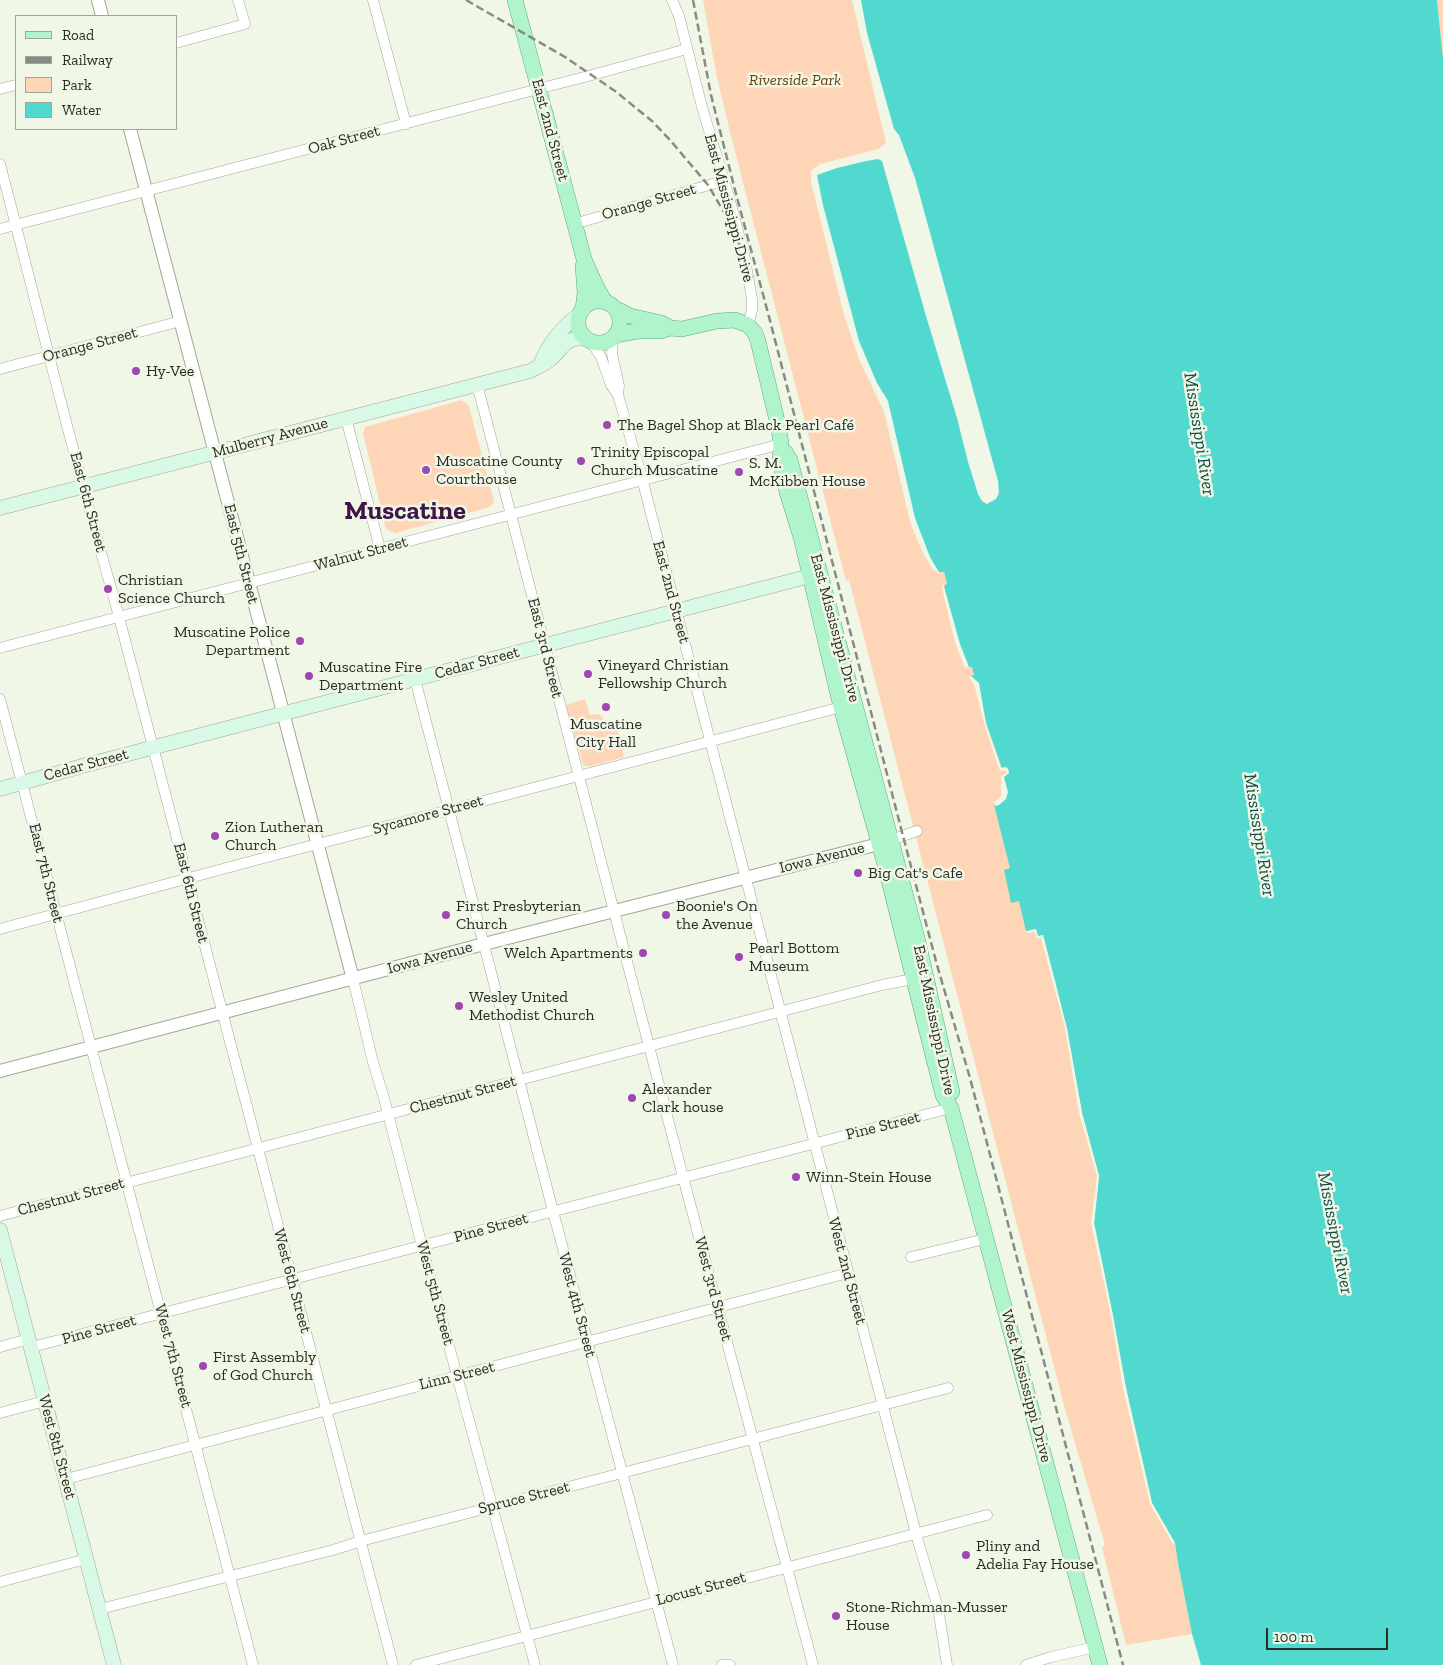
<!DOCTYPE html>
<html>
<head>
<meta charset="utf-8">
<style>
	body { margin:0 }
	#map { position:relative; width:1443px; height:1665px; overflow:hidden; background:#f1f7e7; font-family:"Zilla Slab",serif }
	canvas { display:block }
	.legend { position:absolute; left:15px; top:15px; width:162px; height:115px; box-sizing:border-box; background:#f1f7e7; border:1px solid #a1a599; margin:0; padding:6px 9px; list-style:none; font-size:15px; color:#292b25 }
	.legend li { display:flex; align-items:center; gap:10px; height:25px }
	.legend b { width:25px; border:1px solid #a1a599 }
	.scale { position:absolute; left:1266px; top:1628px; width:122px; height:22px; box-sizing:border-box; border:2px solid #292b25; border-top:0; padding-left:6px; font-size:15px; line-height:18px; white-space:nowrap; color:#292b25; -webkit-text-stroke:4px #f1f7e7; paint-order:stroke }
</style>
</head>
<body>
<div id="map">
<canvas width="1443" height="1665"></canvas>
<ul class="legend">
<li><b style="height:6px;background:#b0f4cc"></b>Road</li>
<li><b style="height:6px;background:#878b81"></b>Railway</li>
<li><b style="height:14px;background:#ffd5b7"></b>Park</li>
<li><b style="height:14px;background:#51d9cf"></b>Water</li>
</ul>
<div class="scale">100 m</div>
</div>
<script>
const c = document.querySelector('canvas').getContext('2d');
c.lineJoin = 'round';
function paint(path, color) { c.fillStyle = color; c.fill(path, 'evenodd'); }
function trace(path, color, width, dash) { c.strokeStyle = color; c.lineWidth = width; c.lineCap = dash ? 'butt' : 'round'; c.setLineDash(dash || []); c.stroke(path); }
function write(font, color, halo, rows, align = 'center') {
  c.font = font + ' "Zilla Slab",serif'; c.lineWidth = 5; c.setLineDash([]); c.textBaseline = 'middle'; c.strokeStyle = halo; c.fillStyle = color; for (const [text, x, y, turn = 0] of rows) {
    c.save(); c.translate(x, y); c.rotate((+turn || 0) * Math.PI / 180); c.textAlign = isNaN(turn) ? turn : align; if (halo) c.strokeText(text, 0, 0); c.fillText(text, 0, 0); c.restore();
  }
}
paint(new Path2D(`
	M703,0H855L889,144L886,412L941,572H944L965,634L1016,668L1005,844L1011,869L1004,870L1023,886L1043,935L1061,1004L1082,1113L1099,1176L1094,1223L1103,1270L1152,1503L1175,1543L1178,1563L1192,1634L1126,1645L1102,1547L1105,1545L1065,1409L849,580L846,581L730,132L716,73Z
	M1437,0H1443V59Z
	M462,400L469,406L494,502L490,507L395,533L386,529L363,433L365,427Z
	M585,699L590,715L599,714L605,720H613L616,731L618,730L624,757L591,766H585L583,764L566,705Z`), '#ffd5b7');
paint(new Path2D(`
	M855,0H1437L1443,59V1665H1201L1192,1634L1178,1563L1175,1543L1152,1503L1126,1388L1113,1316L1094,1223L1099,1176L1082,1113L1067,1029L1043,935L1038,936L1036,929L1026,931L1019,901L1011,903L1004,870L1010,868L994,805L1003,798L1004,777L1009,773L1008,769L1002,768L986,723L976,683L971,676L974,675L972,667H968L958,643L944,587L947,583L944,572H939L935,568L914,525L886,412L861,358L813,172L880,151L889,144Z`), '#51d9cf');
paint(new Path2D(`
	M852,0H861L867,33L894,129L899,135L915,178L998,481L999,493L996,499L987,504L982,501L978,494L968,462L957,418L926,316L882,161L878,159L866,161L837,168L817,175L823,205L859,341L877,383L888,401L915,518L930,557L940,574L933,570L924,555L911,525L884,412L859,359L844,315L811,182V171L820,164L879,149L886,143Z
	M943,583L960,644L969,667L965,668L955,643L942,588Z
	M971,676L979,683L986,723L1001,768L1006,767L1008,769L1009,773L1004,777L1008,792L1006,799L999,805L995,806L994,802L1001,797V776L1007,773L1005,770L1001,771L999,769L984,723L974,684L969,677Z
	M1036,929L1038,936L1043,935L1055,981L1067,1029L1082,1113L1099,1176L1094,1223L1113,1316L1126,1388L1152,1503L1175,1543L1173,1544L1150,1504L1123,1388L1111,1316L1091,1223L1097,1176L1079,1113L1065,1028L1041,938H1037L1035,932L1029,933L1024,932Z`), '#f1f7e7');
const minor = new Path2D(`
	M373,0L406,124
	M672,0L679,16L702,107L729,197L744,254L752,299V310L748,325
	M176,43L245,24L238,0
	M0,89L16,85
	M0,164C38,309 72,454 114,598L393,1665
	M574,224L723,181
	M0,229L592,75L687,49
	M613,337L612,354L619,386L618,394
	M590,340L601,357L611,385L618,395L640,471L918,1541L938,1608L947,1665
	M0,369L181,321
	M477,384L683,1177L813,1665
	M346,418L380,549
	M0,648L781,444
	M415,679L553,1211L673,1665
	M0,699L253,1665
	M885,842L917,831
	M0,929L256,860L449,810L845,706
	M353,979L373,1062L384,1098L422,1246L535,1665
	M0,1216L882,985L918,978
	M911,1257L985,1239
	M0,1347L29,1339
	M32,1347L951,1108
	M0,1413L45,1401
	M66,1479L848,1273
	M0,1582L86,1559
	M100,1609L333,1550L361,1541L948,1388
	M416,1665L987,1515
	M722,1665H730
	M1026,1665L1051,1657L1095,1647`);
const tertiary = new Path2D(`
	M98,0L102,16
	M130,129L353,979
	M0,1071L484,944L879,844`);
const secondary = new Path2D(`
	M541,363C549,342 562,327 580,314
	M0,508L530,371C537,367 546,364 551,359C566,345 564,338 587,338
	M0,789L86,765L810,576
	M0,1230L114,1665`);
const primary = new Path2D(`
	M515,0L584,259L596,286L605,302
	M578 322a21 21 0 1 1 42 0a21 21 0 1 1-42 0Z
	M583,309L585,293L583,266
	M616,309L630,316L661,323L667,326
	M615,335L638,331H661L670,328L682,329L717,321L735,320L748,325L755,333L758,341L779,429L781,444L780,462L787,492L801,537L841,707L884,861L943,1095L951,1108L1100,1665
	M785,452L790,460L918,942L952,1092`);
trace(minor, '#a2a799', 11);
trace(tertiary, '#a2a799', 14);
trace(secondary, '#a2a799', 15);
trace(primary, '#5ea87b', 16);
trace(minor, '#fff', 10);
trace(tertiary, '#fff', 12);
trace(secondary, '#d7f9e6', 14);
trace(primary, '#b0f4cc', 15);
trace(new Path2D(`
	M466,0L565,57L615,91L652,121L670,140L708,185L724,212L744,254L752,278
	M693,0L711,95L735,190L768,313L903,836L937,965L970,1078L1123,1665`), '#878b81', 2.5, [8, 4]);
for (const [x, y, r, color] of [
	[136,371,5,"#a046b2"],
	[607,425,5,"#a046b2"],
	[581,461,5,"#a046b2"],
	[426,470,5,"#a046b2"],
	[739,472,5,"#a046b2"],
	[108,589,5,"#a046b2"],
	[300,641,5,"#a046b2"],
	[588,674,5,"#a046b2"],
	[309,676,5,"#a046b2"],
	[606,707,5,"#a046b2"],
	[215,836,5,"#a046b2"],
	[858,873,5,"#a046b2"],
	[446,915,5,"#a046b2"],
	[666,915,5,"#a046b2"],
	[643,953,5,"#a046b2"],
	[739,957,5,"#a046b2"],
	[459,1006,5,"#a046b2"],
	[632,1098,5,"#a046b2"],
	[796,1177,5,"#a046b2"],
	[203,1366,5,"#a046b2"],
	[966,1555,5,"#a046b2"],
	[836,1616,5,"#a046b2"]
]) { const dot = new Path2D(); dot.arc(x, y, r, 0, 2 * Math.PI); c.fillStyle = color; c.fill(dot); trace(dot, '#f1f7e7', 2); }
write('italic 16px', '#6d3d0f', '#f1f7e7', [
	["Riverside Park",795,80]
]);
write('16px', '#292b25', '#f1f7e7', [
	["East 2nd Street",550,130,75],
	["Oak Street",344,140,-15],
	["Orange Street",649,202,-16],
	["East Mississippi Drive",729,208,75],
	["Orange Street",90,345,-15],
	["Mulberry Avenue",270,438,-15],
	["East 6th Street",88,502,75],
	["East 5th Street",241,554,76],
	["Walnut Street",361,554,-15],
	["East 2nd Street",671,592,75],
	["East Mississippi Drive",835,628,75],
	["East 3rd Street",545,648,76],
	["Cedar Street",477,663,-15],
	["Cedar Street",86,765,-15],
	["Sycamore Street",428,815,-15],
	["Iowa Avenue",822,858,-14],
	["East 7th Street",46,873,76],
	["East 6th Street",191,893,76],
	["Iowa Avenue",430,958,-15],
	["East Mississippi Drive",934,1020,78],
	["Chestnut Street",463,1095,-15],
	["Pine Street",883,1126,-14],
	["Chestnut Street",71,1197,-15],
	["Pine Street",491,1228,-15],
	["West 2nd Street",847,1271,75],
	["West 6th Street",292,1281,75],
	["West 3rd Street",713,1289,75],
	["West 5th Street",435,1293,75],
	["West 4th Street",577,1305,75],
	["Pine Street",99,1330,-15],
	["West 7th Street",173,1356,75],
	["Linn Street",457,1376,-14],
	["West Mississippi Drive",1026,1386,75],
	["West 8th Street",57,1447,75],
	["Spruce Street",524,1498,-14],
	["Locust Street",701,1589,-15]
]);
write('16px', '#292b25', '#f1f7e7', [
	["Hy-Vee",146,371],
	["The Bagel Shop at Black Pearl Café",617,425],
	["Trinity Episcopal",591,452],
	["Church Muscatine",591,470],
	["Muscatine County",436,461],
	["Courthouse",436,479],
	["S. M.",749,463],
	["McKibben House",749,481],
	["Christian",118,580],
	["Science Church",118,598],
	["Muscatine Police",290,632,"right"],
	["Department",290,650,"right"],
	["Vineyard Christian",598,665],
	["Fellowship Church",598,683],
	["Muscatine Fire",319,667],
	["Department",319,685],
	["Muscatine",606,724,"center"],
	["City Hall",606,742,"center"],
	["Zion Lutheran",225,827],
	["Church",225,845],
	["Big Cat's Cafe",868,873],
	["First Presbyterian",456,906],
	["Church",456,924],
	["Boonie's On",676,906],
	["the Avenue",676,924],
	["Pearl Bottom",749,948],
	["Museum",749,966],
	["Welch Apartments",633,953,"right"],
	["Wesley United",469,997],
	["Methodist Church",469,1015],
	["Alexander",642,1089],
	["Clark house",642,1107],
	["Winn-Stein House",806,1177],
	["First Assembly",213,1357],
	["of God Church",213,1375],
	["Pliny and",976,1546],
	["Adelia Fay House",976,1564],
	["Stone-Richman-Musser",846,1607],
	["House",846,1625]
], 'left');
write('italic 18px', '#124d49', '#f1f7e7', [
	["Mississippi River",1199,434,81],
	["Mississippi River",1259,835,81],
	["Mississippi River",1335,1233,79]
]);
write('bold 26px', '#401548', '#f1f7e7', [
	["Muscatine",405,512]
]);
</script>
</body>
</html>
